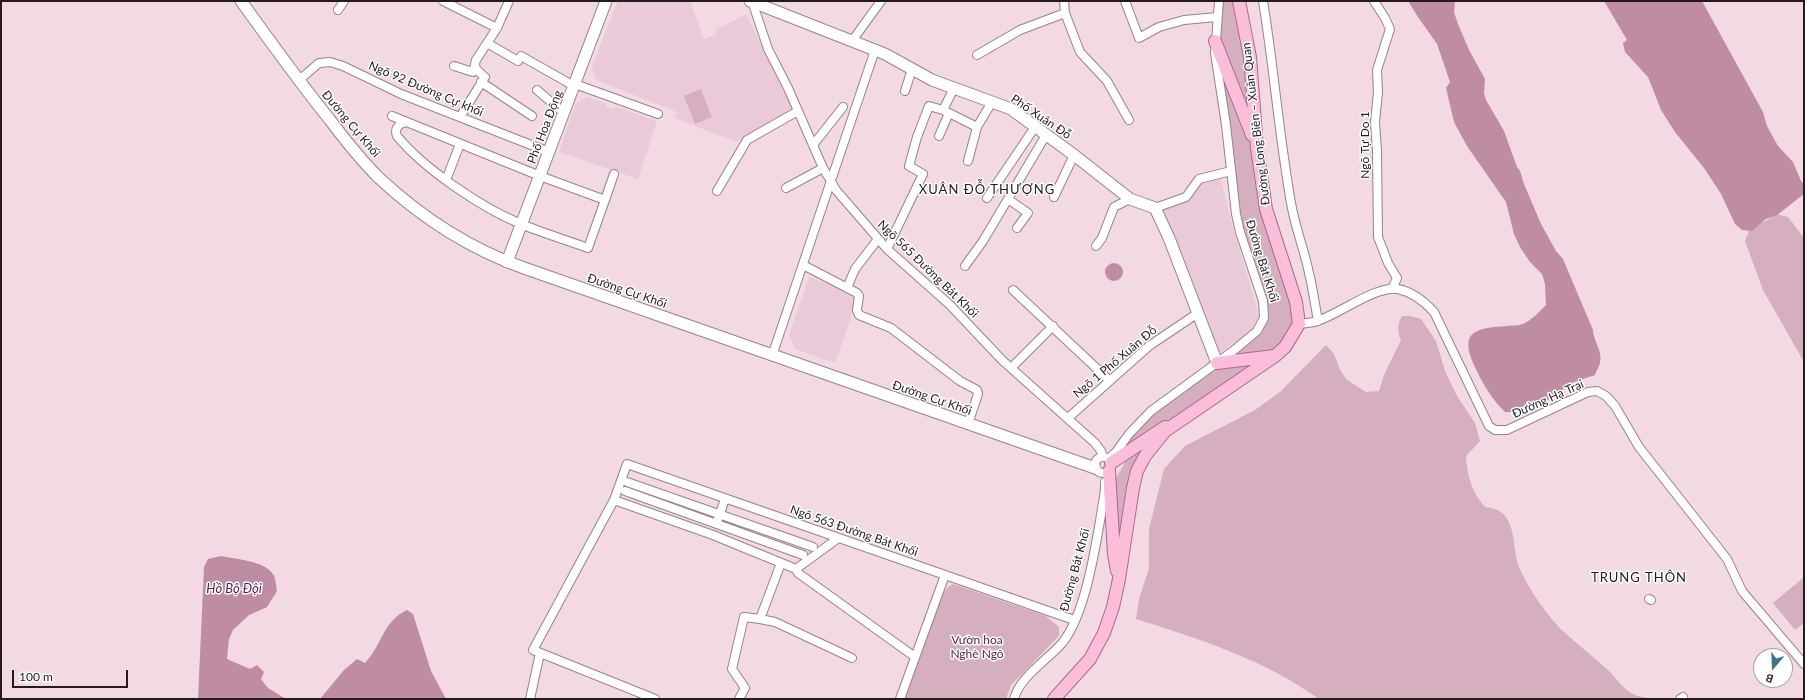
<!DOCTYPE html>
<html>
<head>
<meta charset="utf-8">
<style>
	body { margin:0 }
	#map { position:relative; width:1805px; height:700px; overflow:hidden; background:#f2d9e4; font-family:Lato,sans-serif }
	canvas { display:block }
	.frame { position:absolute; inset:0; border:2px solid #241b1f; pointer-events:none }
	.north { position:absolute; left:1753px; top:648px; width:40px; height:40px; box-sizing:border-box; background:#fff; border:1px solid #a7a4a5; border-radius:50%; rotate:199deg; font-size:11px; font-weight:700; line-height:16px; text-align:center; color:#241b1f }
	.north::after { content:''; display:block; margin:auto; width:14px; height:18px; background:#39788d; clip-path:polygon(50% 0,100% 100%,50% 72%,0 100%) }
	.scale { position:absolute; left:12px; top:670px; width:116px; height:18px; box-sizing:border-box; border:2px solid #241b1f; border-top:0; padding-left:5px; font-size:12px; line-height:14px; white-space:nowrap; color:#241b1f; -webkit-text-stroke:3px #fff; paint-order:stroke }
</style>
</head>
<body>
<div id="map">
<canvas width="1805" height="700"></canvas>
<div class="frame"></div>
<div class="north">B</div>
<div class="scale">100 m</div>
</div>
<script>
const c = document.querySelector('canvas').getContext('2d');
c.lineJoin = 'round';
function paint(path, color) { c.fillStyle = color; c.fill(path, 'evenodd'); }
function trace(path, color, width, dash) { c.strokeStyle = color; c.lineWidth = width; c.lineCap = dash ? 'butt' : 'round'; c.setLineDash(dash || []); c.stroke(path); }
function write(font, color, halo, rows, align = 'center') {
  c.font = font + ' Lato,sans-serif'; c.lineWidth = 3; c.setLineDash([]); c.textBaseline = 'middle'; c.strokeStyle = halo; c.fillStyle = color; for (const [text, x, y, turn = 0] of rows) {
    c.save(); c.translate(x, y); c.rotate((+turn || 0) * Math.PI / 180); c.textAlign = isNaN(turn) ? turn : align; if (halo) c.strokeText(text, 0, 0); c.fillText(text, 0, 0); c.restore();
  }
}
paint(new Path2D(`
	M618,1H690L704,39L716,34V30L746,14L793,110L736,142L675,118L677,112L596,80L592,66Z
	M587,97L605,103L607,107L612,109L616,107L657,121L638,179L559,152L575,105Z
	M1220,176L1230,216L1259,316L1255,328L1250,332L1218,354L1161,209L1187,199L1200,181Z
	M809,277L851,292L858,298L835,363L795,349L789,335Z`), '#eacad8');
paint(new Path2D(`
	M1223,1H1235L1244,47L1253,128L1221,43L1220,26Z
	M1221,69L1252,141L1288,286L1294,322L1276,352L1228,358C1244,346 1267,335 1268,313L1242,228Z
	M701,89L712,117L695,124L684,96Z
	M1777,214L1788,217L1804,238V362L1763,290L1745,241L1749,231Z
	M1402,316H1411L1421,319L1436,341L1445,371L1457,396L1475,423L1480,441L1466,456C1467,476 1472,493 1485,507C1520,510 1510,546 1520,569C1528,588 1548,617 1563,631C1578,645 1594,657 1609,671C1616,678 1624,690 1633,694C1638,697 1645,697 1651,699H1319C1265,660 1200,639 1136,619L1139,599L1149,568V529L1164,469L1185,446L1255,410L1280,392L1326,345L1334,354L1340,370L1347,380L1366,392L1379,391L1384,375L1401,340C1397,331 1397,325 1402,316Z
	M1262,362L1124,450L1123,447L1142,423L1170,400L1213,370L1220,367Z
	M1160,433L1147,451L1118,556L1115,480L1128,457Z
	M1804,577V623L1795,630L1773,603Z
	M953,584L1046,616L1059,627V636L1011,685L1006,699H903L941,597L947,588Z`), '#d5aebf');
paint(new Path2D(`
	M1408,1H1455L1454,12L1458,24L1469,50L1485,79L1484,93L1486,100L1504,131L1517,167L1520,171L1524,184L1541,224L1556,251L1563,259L1593,330C1593,340 1603,352 1600,362C1600,366 1596,371 1595,375L1574,382L1542,404L1513,412H1505C1491,398 1482,383 1474,365C1458,330 1478,328 1507,326C1512,325 1518,326 1523,324C1532,320 1539,312 1546,305L1545,284L1542,274L1530,262L1520,247L1514,234L1506,202L1467,146L1454,122L1446,88L1450,82L1437,44L1418,17Z
	M1604,1H1702L1763,112L1767,126L1778,146L1793,162L1801,181L1804,184V194L1777,215L1766,219L1752,231L1742,230L1735,224L1721,194L1704,168L1675,132L1661,110L1648,77L1625,52L1623,43L1627,40Z
	M1105 272a9 9 0 1 1 18 0a9 9 0 1 1-18 0Z
	M221,556C235,559 264,561 272,573C276,577 276,586 277,591L267,607L249,615L233,630L229,639L227,659L250,669L257,665L264,672L261,679L268,688L286,699H198L204,567L208,559Z
	M407,610L413,614L431,671L446,699H320L344,670L357,659L365,663C382,645 383,621 407,610Z`), '#be8da3');
const street = new Path2D(`
	M443,1L497,28
	M752,1L768,49L788,88L823,168L836,190L887,249L950,305L1002,360L1095,443L1101,451L1103,457
	M1125,1L1139,38L1159,27L1184,20L1217,17
	M1263,1C1274,68 1279,136 1291,203C1295,227 1304,249 1309,273C1313,289 1315,305 1318,321
	M1374,1L1385,18L1390,29L1377,70L1378,92L1375,122L1377,151L1378,237L1388,263L1397,278L1392,289
	M338,10L344,1
	M1065,13L1080,52L1107,81L1129,120
	M852,41L881,1
	M487,43L518,61L521,56L574,86
	M977,55L1020,30L1065,13L1064,1
	M454,66L473,72L475,65
	M298,81L319,63L330,62L343,66L401,94L549,152
	M481,82L532,116
	M575,84L658,114
	M537,90L564,113
	M905,91L912,69
	M943,110L977,127
	M392,116L540,176L605,200L614,174
	M460,117L485,77C478,71 473,69 476,60L497,28L509,1
	M407,122C399,123 394,128 397,136C424,169 482,208 521,224C543,233 566,240 588,248L605,200
	M939,136L949,113
	M813,145L843,107
	M968,161L977,127L992,102
	M446,180L460,144
	M786,188L823,168
	M717,191L747,140L798,111
	M1054,197L1074,155
	M987,198L1035,127
	M1008,199L1028,213L1017,228
	M1155,208L1186,197L1199,179L1231,171
	M1096,246L1102,238L1114,207L1130,199
	M887,249L923,174L909,166L917,137L929,106L943,110L954,88
	M803,265L857,293L859,296L857,310L859,315L891,328L960,381L977,390L978,394L968,424
	M965,266L983,241L1046,135
	M847,288L855,269L878,239
	M1013,290L1109,380
	M1299,324C1305,323 1312,323 1317,321C1338,315 1376,285 1398,289C1412,292 1424,301 1434,312L1489,426L1495,430H1507L1588,392L1597,391L1606,396L1615,406L1639,447L1727,559L1742,591L1804,664
	M772,356L875,50
	M1011,368L1053,326
	M1068,418L1149,346L1198,313
	M1095 465a8 8 0 1 1 16 0a8 8 0 1 1-16 0Z
	M1108,459L1116,452L1129,434L1151,411L1233,351L1257,331L1264,318L1263,301L1240,232L1236,214L1226,125L1215,53L1219,1
	M627,482L813,547
	M625,491L803,555
	M614,500L713,535L796,569
	M718,519L725,499
	M796,569L798,573L915,657
	M796,569L837,539
	M1649,599L1651,600
	M760,619L775,622L852,658
	M530,699L540,653
	M655,699L533,650L614,500L627,464L1074,620
	M739,699L745,688L732,669L744,617L760,619L781,563
	M900,699L945,575
	M1014,699C1019,677 1049,659 1063,642C1085,614 1095,550 1101,515C1102,504 1106,493 1105,482
	M1680,699L1683,697`);
const secondary = new Path2D(`
	M241,1C270,41 299,82 330,120C345,140 361,160 379,178C421,217 470,249 524,268L1095,468
	M750,1L885,54L932,80L1011,109L1074,155L1130,199L1155,208L1169,238L1217,363
	M507,262L606,1`);
const primary = new Path2D(`
	M1215,41L1252,135
	M1217,363L1274,356
	M1111,463L1165,427
	M1109,471L1114,554L1117,571
	M1054,699L1090,659L1104,633L1113,607L1119,579L1133,488L1137,471L1145,456L1165,431L1275,356L1285,347L1299,324L1296,302L1266,209L1257,148L1250,57L1239,1`);
trace(street, '#98828c', 10);
trace(secondary, '#98828c', 13);
trace(primary, '#ac688a', 14);
trace(street, '#fff', 8);
trace(secondary, '#fff', 11);
trace(primary, '#fabedb', 12);
write('12px', '#241b1f', '#fff', [
	["Ngõ 92 Đường Cự khối",426,89,23],
	["Phố Xuân Đỗ",1041,117,34],
	["Đường Cự Khối",351,124,50],
	["Đường Long Biên – Xuân Quan",1256,124,-97],
	["Phố Hoa Động",545,127,-69],
	["Ngõ Tự Do 1",1365,145,-90],
	["Đường Bát Khối",1262,261,73],
	["Ngõ 565 Đường Bát Khối",928,269,44],
	["Đường Cự Khối",627,291,19],
	["Ngõ 1 Phố Xuân Đỗ",1115,362,-40],
	["Đường Cự Khối",932,398,19],
	["Đường Hạ Trại",1548,399,-24],
	["Ngõ 563 Đường Bát Khối",854,531,19],
	["Đường Bát Khối",1075,570,-75]
]);
write('12px', '#5f2243', '#fff', [
	["Vườn hoa",977,640],
	["Nghè Ngô",977,654]
]);
c.letterSpacing = '1px';
write('13px', '#241b1f', '#fff', [
	["XUÂN ĐỖ THƯỢNG",987,190],
	["TRUNG THÔN",1639,578]
]);
c.letterSpacing = '0px';
write('italic 13px', '#5b1f3f', '#fff', [
	["Hồ Bộ Đội",234,589]
]);
</script>
</body>
</html>
